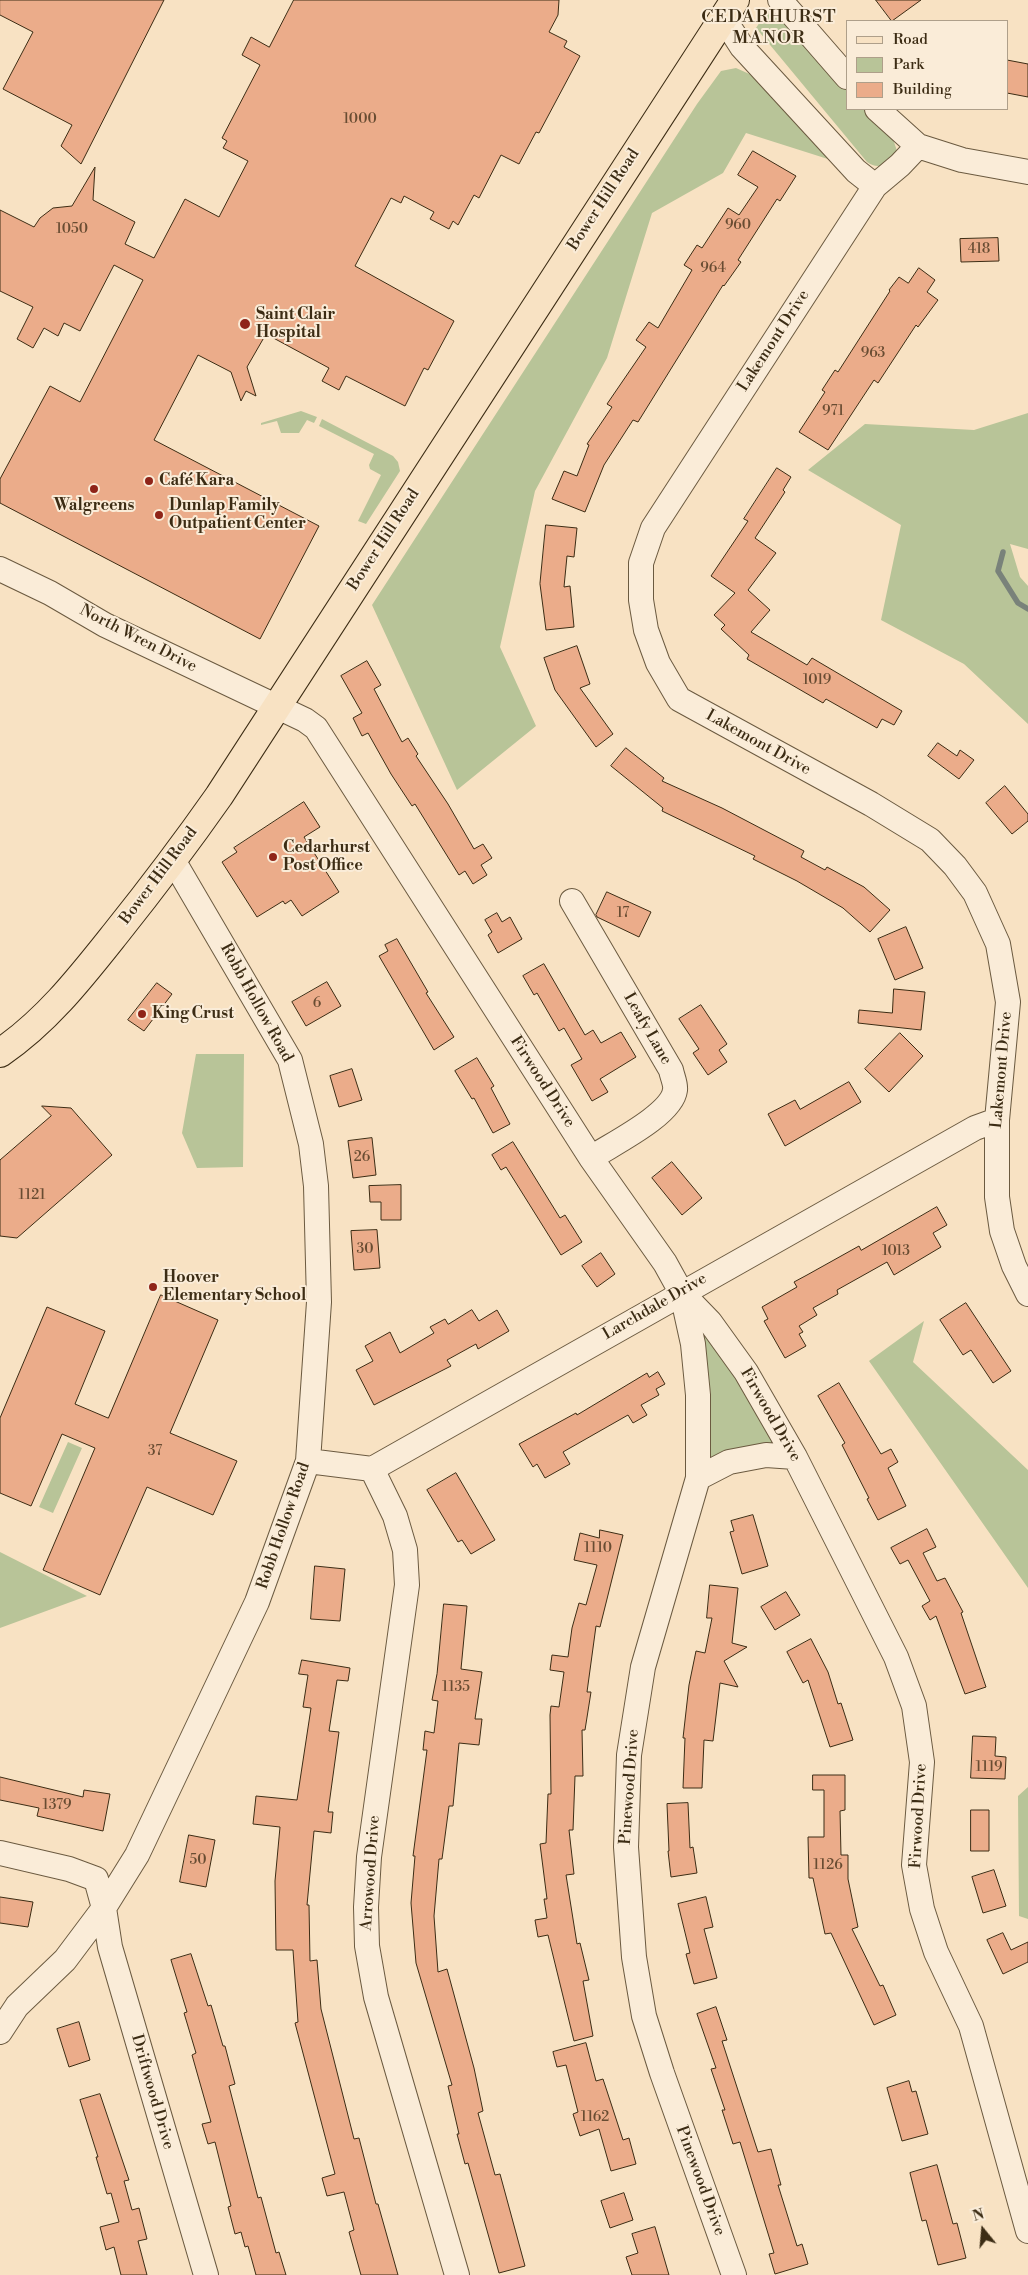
<!DOCTYPE html>
<html>
<head>
<meta charset="utf-8">
<style>
	body { margin:0 }
	#map { position:relative; width:1028px; height:2275px; overflow:hidden; background:#f8e2c3; font-family:"Libre Bodoni",serif }
	canvas { display:block }
	.legend { position:absolute; left:846px; top:20px; width:162px; height:90px; box-sizing:border-box; background:#faecd8; border:1px solid #ae9f8a; margin:0; padding:6px 9px; list-style:none; font-size:15px; color:#3c2c14 }
	.legend li { display:flex; align-items:center; gap:10px; height:25px }
	.legend b { width:25px; border:1px solid #ae9f8a }
	.north { position:absolute; left:958px; top:2205px; width:50px; height:50px; -webkit-text-stroke:4px #faecd8; paint-order:stroke; rotate:343deg; font-size:14px; font-weight:700; line-height:20px; text-align:center; color:#3c2c14 }
	.north::after { content:''; display:block; margin:auto; width:18px; height:22px; background:#3c2c14; clip-path:polygon(50% 0,100% 100%,50% 72%,0 100%) }
</style>
</head>
<body>
<div id="map">
<canvas width="1028" height="2275"></canvas>
<ul class="legend">
<li><b style="height:6px;background:#f8e2c3"></b>Road</li>
<li><b style="height:14px;background:#b8c498"></b>Park</li>
<li><b style="height:14px;background:#ebac8a"></b>Building</li>
</ul>
<div class="north">N</div>
</div>
<script>
const c = document.querySelector('canvas').getContext('2d');
c.lineJoin = 'round';
function paint(path, color) { c.fillStyle = color; c.fill(path, 'evenodd'); }
function trace(path, color, width, dash) { c.strokeStyle = color; c.lineWidth = width; c.lineCap = dash ? 'butt' : 'round'; c.setLineDash(dash || []); c.stroke(path); }
function write(font, color, halo, rows, align = 'center') {
  c.font = font + ' "Libre Bodoni",serif'; c.lineWidth = 4; c.setLineDash([]); c.textBaseline = 'middle'; c.strokeStyle = halo; c.fillStyle = color; for (const [text, x, y, turn = 0] of rows) {
    c.save(); c.translate(x, y); c.rotate((+turn || 0) * Math.PI / 180); c.textAlign = isNaN(turn) ? turn : align; if (halo) c.strokeText(text, 0, 0); c.fillText(text, 0, 0); c.restore();
  }
}
paint(new Path2D(`
	M771,5L847,91V109H864L892,136L897,151C890,164 879,171 867,162L756,28Z
	M736,68L765,81L831,160L746,133L723,173L652,213L607,358L535,491L500,647L536,726L457,790L372,605L697,104L721,71Z
	M301,411L317,417L314,423L307,420L299,433H281L277,421L261,425V423Z
	M1028,413V549L1010,544L1020,577L1028,586V724L964,664L881,620L901,525L808,470L865,424L974,430Z
	M322,419L393,456L398,462L400,471L366,524L358,521L381,475L370,469L369,465L374,454L319,426Z
	M196,1054H244L243,1167L197,1168L182,1133Z
	M924,1321L913,1362L1028,1470V1588L869,1361Z
	M708,1335L776,1438L768,1448L713,1459L709,1457L711,1396L702,1336Z
	M68,1442L82,1448L53,1513L39,1507Z
	M0,1552L87,1596L0,1628Z
	M1028,1787V1919L1019,1916L1018,1796Z`), '#b8c498');
trace(new Path2D(`
	M1003,552L998,571L1018,603L1028,609`), '#79827a', 5.5);
const building = new Path2D(`
	M0,0H164L81,164L61,146L72,125L3,89L33,32L0,15Z
	M294,0H559L558,15L549,32L567,41L564,47L580,56L539,133L536,132L519,164L501,155L479,198L474,195L458,225L453,221L449,229L430,219L434,212L404,196L401,203L391,198L355,266L454,321L428,370L424,368L405,406L346,376L339,390L322,381L329,368L266,334L247,367L256,396L246,391L241,401L231,372L198,355L154,440L319,526L260,639L0,503V479L50,386L80,402L143,280L114,265L80,331L64,323L58,336L44,328L33,348L17,339L33,307L0,291V210L34,227L40,218L53,208L72,206L95,167L93,200L135,222L125,244L154,258L185,199L219,217L248,161L223,148L227,141L222,138L260,65L242,55L251,37L269,47Z
	M876,0H921L892,21Z
	M1007,60L1028,64V97L1007,93Z
	M753,151L796,176L780,201L777,199L738,260L741,262L724,286L723,285L638,422L633,420L604,465L585,512L552,499L564,471L577,476L589,445L587,444L612,407L607,404L646,347L636,340L649,322L658,328L692,270L684,265L697,245L702,248L728,208L739,215L758,187L738,175Z
	M998,238L999,261L961,262L960,239Z
	M919,268L935,280L927,292L938,300L918,327L916,325L878,383L874,380L828,450L799,432L825,392L822,390L835,370L838,372L890,291L889,290L899,277L908,283Z
	M777,468L791,477L783,490L785,492L755,538L776,553L748,590L770,610L751,632L807,665L812,658L902,711L894,725L882,719L877,728L826,699L823,703L747,659L749,655L721,629L725,625L714,615L735,593L711,576L748,521L744,519Z
	M546,525L577,528L574,557L567,556L564,587L570,586L574,627L546,630L540,584Z
	M577,646L590,684L580,688L613,734L596,747L555,690L544,658Z
	M367,661L381,685L374,689L402,742L408,738L418,754L416,756L448,804L474,849L483,844L492,858L481,865L487,875L473,884L465,871L459,875L415,804L412,806L391,774L368,733L362,736L353,718L362,713L341,676Z
	M938,743L957,756L960,750L974,760L959,779L928,756Z
	M626,748L664,778L662,781L722,808L804,851L801,857L825,870L827,867L864,887L890,910L870,932L843,908L797,881L753,859L755,856L662,811L663,808L611,766Z
	M1005,786L1028,814V821L1012,834L986,803Z
	M304,802L320,827L304,837L339,892L302,916L291,900L285,904L283,901L257,917L222,862L237,852L234,848Z
	M607,892L651,912L639,937L597,917L596,915Z
	M497,913L502,922L510,917L522,939L498,953L488,935L492,932L485,920Z
	M906,927L923,968L895,980L878,939Z
	M397,939L428,992L426,993L454,1037L434,1050L379,956L388,951L385,945Z
	M544,964L585,1035L593,1030L601,1043L621,1032L636,1057L600,1079L608,1092L592,1101L571,1065L582,1059L564,1028L559,1031L537,993L534,995L523,976Z
	M327,982L341,1006L306,1026L292,1002Z
	M157,983L172,994L144,1031L128,1020Z
	M894,989L925,992L921,1030L858,1023L859,1010L892,1013Z
	M701,1005L727,1044L719,1050L727,1062L708,1075L693,1053L699,1049L679,1019Z
	M900,1033L923,1056L889,1092L865,1069Z
	M477,1058L494,1086L491,1088L510,1124L493,1133L474,1098L472,1099L455,1071Z
	M352,1069L362,1100L339,1107L330,1076Z
	M849,1082L861,1102L785,1146L768,1114L795,1100L800,1109Z
	M42,1106L71,1108L112,1155L17,1238L0,1236V1160L51,1116Z
	M372,1138L376,1175L353,1178L348,1141Z
	M513,1142L560,1218L565,1215L582,1242L561,1255L506,1167L501,1170L492,1155Z
	M672,1162L702,1198L682,1215L652,1178Z
	M401,1185V1220H381V1202H370L369,1186Z
	M937,1207L947,1225L933,1233L941,1247L894,1275L887,1262L837,1290L838,1294L813,1308L817,1315L799,1326L803,1332L799,1334L806,1346L785,1358L764,1321L768,1319L762,1307L797,1287L794,1282L807,1275L859,1246L861,1250Z
	M377,1230L380,1268L354,1270L351,1231Z
	M601,1253L615,1274L597,1287L582,1266Z
	M161,1295L218,1320L170,1433L237,1461L213,1515L147,1487L100,1595L43,1570L95,1448L62,1434L31,1506L0,1493V1418L47,1307L105,1331L75,1404L108,1418Z
	M966,1303L1011,1371L993,1383L971,1350L963,1355L940,1320Z
	M472,1310L479,1321L497,1310L509,1331L478,1349L476,1344L447,1360L451,1366L374,1405L356,1370L373,1361L365,1346L390,1332L400,1353L434,1333L430,1327L445,1319L448,1324Z
	M658,1372L665,1384L656,1389L659,1395L641,1405L647,1415L633,1423L628,1415L563,1452L570,1464L545,1478L537,1464L533,1467L519,1444L576,1413L577,1415L647,1373L649,1377Z
	M839,1383L881,1454L891,1449L898,1462L888,1468L906,1506L878,1520L867,1499L869,1498L842,1445L845,1443L818,1396Z
	M456,1473L495,1540L471,1554L462,1540L458,1542L427,1490Z
	M753,1515L768,1566L742,1574L730,1532L734,1531L731,1521Z
	M927,1529L936,1547L923,1553L937,1581L945,1578L963,1612L961,1613L986,1687L965,1694L936,1616L930,1620L922,1606L930,1601L908,1560L900,1564L891,1548Z
	M600,1530L623,1535L600,1627L596,1626L587,1692H591L585,1730H582L583,1776H575L573,1830H569L574,1874L566,1875L577,1944L580,1943L589,1980L583,1981L593,2036L574,2041L548,1935L538,1937L535,1920L547,1918L544,1899H547L540,1844L546,1843L548,1794H551L550,1715L551,1706L559,1707L564,1672L550,1670L552,1655L568,1657L572,1628L579,1603L586,1605L597,1565L574,1560L580,1533L599,1538Z
	M315,1566L345,1569L340,1621L311,1619Z
	M710,1585L738,1588L732,1643L747,1647L724,1661L738,1687L720,1683L713,1741L704,1740L702,1788H683L685,1738H683L689,1685L696,1651L705,1653L712,1618H707Z
	M786,1592L800,1615L775,1630L761,1607Z
	M444,1604L467,1606L461,1669L482,1672L475,1719H482L479,1745L459,1743L453,1806H449L442,1859H439L434,1916L438,1972L447,1969L474,2068L483,2111L478,2113L495,2175L500,2174L525,2266L499,2273L468,2163L465,2164L457,2134H459L448,2086L452,2085L416,1963L411,1903L415,1856H413L427,1750H423L425,1731L434,1733L438,1701L432,1700L437,1674Z
	M811,1639L828,1672L838,1704L841,1703L853,1740L830,1747L808,1680L803,1683L787,1652Z
	M302,1660L350,1668L348,1681L337,1680L329,1731L339,1732L328,1812H333L331,1833L314,1831L307,1905H309L310,1961L317,1960L321,2009L354,2139L359,2138L376,2204H378L398,2275H361L349,2232L354,2230L344,2192L327,2196L322,2178L335,2174L295,2023L298,2022L293,1950H276L275,1881L280,1827L253,1824L256,1796L297,1800L311,1708L303,1707L308,1675L299,1674Z
	M973,1736L996,1737L995,1756L1006,1757L1005,1779L971,1778Z
	M813,1775H845V1810L840,1811L841,1855H848V1879L858,1927L852,1929L880,1986L883,1985L896,2015L874,2025L831,1933L825,1934L813,1878H809L808,1837H824V1790H813Z
	M0,1777L83,1797L84,1790L110,1794L103,1831L37,1816L39,1808L0,1800Z
	M688,1803L690,1848L693,1847L697,1873L671,1877L668,1851H669L667,1804Z
	M971,1810H989V1851H971Z
	M189,1835L215,1840L206,1887L180,1882Z
	M994,1870L1006,1906L983,1913L972,1877Z
	M0,1897L33,1902L28,1927L0,1923Z
	M706,1897L713,1927L704,1929L717,1978L694,1984L686,1954L690,1953L678,1904Z
	M1003,1933L1011,1950L1028,1942V1962L1003,1974L987,1940Z
	M191,1954L208,2006L211,2005L223,2046H225L235,2084L229,2086L258,2198L261,2197L276,2253L279,2252L286,2275H256L248,2246L245,2247L241,2232L235,2234L228,2207L231,2206L215,2142L208,2144L202,2124L211,2122L192,2055L196,2053L184,2013L187,2012L171,1960Z
	M716,2007L727,2040L722,2041L758,2152L771,2149L781,2185H778L797,2246L802,2244L808,2264L775,2274L769,2254L774,2253L740,2142L733,2144L722,2110H725L711,2069L716,2068L697,2014Z
	M79,2022L90,2060L69,2067L57,2029Z
	M586,2043L596,2081L603,2079L623,2140L629,2138L636,2164L611,2171L599,2129L580,2136L573,2114L578,2112L566,2065L557,2067L553,2052Z
	M909,2081L912,2092L916,2091L928,2134L902,2141L887,2088Z
	M100,2094L129,2180L124,2181L132,2210L139,2208L147,2239L138,2241L147,2275H121L114,2247L106,2250L100,2227L119,2222L111,2193L107,2194L96,2157H98L80,2100Z
	M937,2165L953,2224L957,2223L966,2258L938,2265L926,2220L922,2221L910,2173Z
	M624,2193L633,2220L610,2228L601,2201Z
	M655,2227L669,2275H632L626,2257L638,2253L632,2234Z`);
paint(building, '#ebac8a');
trace(building, '#3c2c14', 1);
const minor = new Path2D(`
	M780,0L847,77
	M724,19L742,47L856,171L875,186
	M877,109L918,146L962,160L1028,172
	M918,146L900,165L875,186L653,528L641,563V600L646,630L658,663L679,699L871,804L930,840L955,866L975,893L998,944L1008,1002L997,1120V1197L1002,1231L1014,1266L1028,1294
	M0,569L50,593L105,625L305,720L316,728L591,1158L665,1263L681,1292L710,1322L746,1372L795,1457L896,1657L914,1706L922,1762L914,1865L922,1909L936,1952L971,2026L1028,2231
	M572,901L671,1070C672,1076 676,1084 675,1090C672,1115 612,1144 591,1158
	M682,1294L693,1344L698,1395V1478L643,1667L629,1755L626,1847L634,1957L644,2016L662,2073L734,2275
	M308,1461L372,1469L975,1128L997,1120
	M372,1469L395,1516L405,1550L407,1585L369,1857L366,1907L367,1946L376,1997L457,2275
	M698,1478L729,1462L766,1455L795,1457
	M0,1853L69,1869L96,1879L104,1908L110,1947L206,2275
	M0,2032L17,2006L65,1960L104,1908L137,1855L257,1602L308,1461L319,1302L316,1186L311,1144L290,1060L173,860`);
const major = new Path2D(`
	M0,1053C47,1021 81,977 116,933C152,888 186,843 219,796L735,0`);
trace(minor, '#6b5a40', 26);
trace(major, '#3c2c14', 30);
trace(minor, '#faecd8', 24);
trace(major, '#f8e2c3', 28);
for (const [x, y, r, color] of [
	[245,324,6,"#8f2418"],
	[149,481,5,"#8f2418"],
	[94,489,5,"#8f2418"],
	[159,515,5,"#8f2418"],
	[273,857,5,"#8f2418"],
	[142,1014,5,"#8f2418"],
	[153,1287,5,"#8f2418"]
]) { const dot = new Path2D(); dot.arc(x, y, r, 0, 2 * Math.PI); c.fillStyle = color; c.fill(dot); trace(dot, '#faecd8', 2); }
write('14px', '#684c32', null, [
	["1000",360,120],
	["960",738,226],
	["1050",72,230],
	["418",979,250],
	["964",713,269],
	["963",873,354],
	["971",833,412],
	["1019",817,681],
	["17",623,914],
	["6",317,1004],
	["26",362,1158],
	["1121",32,1196],
	["30",365,1250],
	["1013",896,1252],
	["37",155,1452],
	["1110",598,1549],
	["1135",456,1688],
	["1119",989,1768],
	["1379",57,1806],
	["50",198,1861],
	["1126",828,1866],
	["1162",595,2118]
]);
write('16px', '#3c2c14', '#faecd8', [
	["Bower Hill Road",604,200,-57],
	["Lakemont Drive",774,341,-57],
	["Bower Hill Road",384,540,-57],
	["North Wren Drive",138,639,27],
	["Lakemont Drive",758,743,29],
	["Bower Hill Road",159,876,-53],
	["Robb Hollow Road",256,1003,61],
	["Leafy Lane",647,1029,60],
	["Lakemont Drive",1002,1070,-85],
	["Firwood Drive",542,1082,57],
	["Larchdale Drive",655,1307,-30],
	["Firwood Drive",770,1415,60],
	["Robb Hollow Road",284,1526,-71],
	["Pinewood Drive",630,1787,-86],
	["Firwood Drive",919,1816,-87],
	["Arrowood Drive",371,1873,-86],
	["Driftwood Drive",152,2092,74],
	["Pinewood Drive",700,2181,70]
]);
write('bold 16px', '#3c2c14', '#faecd8', [
	["Saint Clair",256,315],
	["Hospital",256,333],
	["Café Kara",159,481],
	["Walgreens",94,506,"center"],
	["Dunlap Family",169,506],
	["Outpatient Center",169,524],
	["Cedarhurst",283,848],
	["Post Office",283,866],
	["King Crust",152,1014],
	["Hoover",163,1278],
	["Elementary School",163,1296]
], 'left');
c.letterSpacing = '1px';
write('18px', '#3c2c14', '#faecd8', [
	["CEDARHURST",769,18],
	["MANOR",769,39]
]);
c.letterSpacing = '0px';
</script>
</body>
</html>
